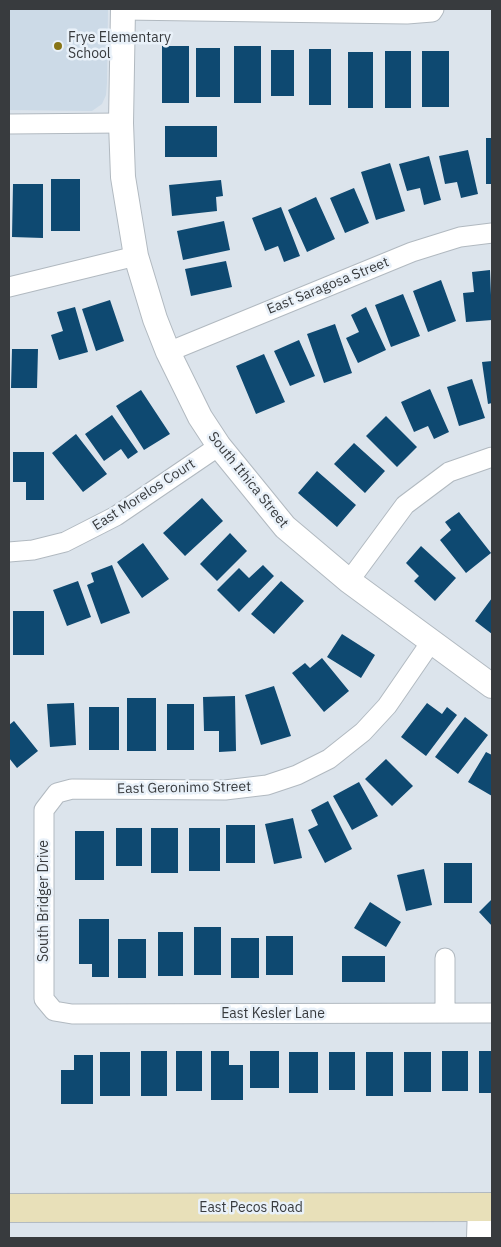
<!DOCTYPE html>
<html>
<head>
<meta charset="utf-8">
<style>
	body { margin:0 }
	#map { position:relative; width:501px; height:1247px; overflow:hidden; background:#dce4ec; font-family:"IBM Plex Sans",sans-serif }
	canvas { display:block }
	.frame { position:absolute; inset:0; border:10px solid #383b3e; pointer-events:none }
</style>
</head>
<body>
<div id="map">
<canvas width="501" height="1247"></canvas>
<div class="frame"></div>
</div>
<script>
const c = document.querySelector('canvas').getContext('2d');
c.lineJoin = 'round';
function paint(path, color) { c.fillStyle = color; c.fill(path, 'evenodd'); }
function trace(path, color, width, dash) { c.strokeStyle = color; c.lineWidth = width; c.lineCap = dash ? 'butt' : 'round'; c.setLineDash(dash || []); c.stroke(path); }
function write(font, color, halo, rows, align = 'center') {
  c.font = font + ' "IBM Plex Sans",sans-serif'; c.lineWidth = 5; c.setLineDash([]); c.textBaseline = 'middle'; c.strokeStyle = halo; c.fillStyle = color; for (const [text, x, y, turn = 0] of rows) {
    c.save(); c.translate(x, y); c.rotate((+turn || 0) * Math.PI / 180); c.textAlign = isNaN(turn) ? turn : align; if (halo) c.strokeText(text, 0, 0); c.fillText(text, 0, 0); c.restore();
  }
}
paint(new Path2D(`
	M9,9H108L107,83L106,95L102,104L92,111L9,110Z`), '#ccdae7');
paint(new Path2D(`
	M162,46H189V103H162Z
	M234,46H261V103H234Z
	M196,48H220V97H196Z
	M309,49H331V105H309Z
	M271,50H294V96H271Z
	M385,51H411V108H385Z
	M422,51H449V107H422Z
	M348,52H373V108H348Z
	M165,126H217V157H165Z
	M486,138H492V184H486Z
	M468,150L478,194L461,198L457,182L445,184L439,156Z
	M429,156L441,200L424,205L420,188L407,191L399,164Z
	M390,163L405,211L376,220L361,172Z
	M51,179H80V231H51Z
	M221,180L223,196L216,197L217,211L172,216L169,185Z
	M13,184H43V238L12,237Z
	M354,188L369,223L345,233L330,198Z
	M316,197L335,239L307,252L288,210Z
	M281,207L300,256L284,262L278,246L265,251L252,218Z
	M224,221L230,250L183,260L177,231Z
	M226,261L232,287L191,296L185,269Z
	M490,270L492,320L466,322L463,293L474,292L472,272Z
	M441,280L456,321L428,332L413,291Z
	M403,294L420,336L391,347L375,305Z
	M110,300L124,341L96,351L82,309Z
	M75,307L88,352L59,360L51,335L63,331L57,312Z
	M366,307L386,350L358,363L346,338L359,332L351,315Z
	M335,324L352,373L324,383L307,334Z
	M299,340L315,376L290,386L274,351Z
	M12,349H38L37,388H11Z
	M264,354L285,402L256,414L236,366Z
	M492,361V403L488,404L482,362Z
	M472,379L485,418L459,426L447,387Z
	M430,389L449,432L434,439L428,426L414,432L401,402Z
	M141,390L170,434L144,450L116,406Z
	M112,415L138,452L128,459L121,449L104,461L85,434Z
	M386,416L417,447L397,467L366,436Z
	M76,434L107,474L83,492L52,453Z
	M354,443L385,471L365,493L334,464Z
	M13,452H44V500H26V482H13Z
	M317,471L356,505L337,527L298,493Z
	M202,498L223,521L185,556L163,533Z
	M459,512L491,553L466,573L440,540L451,530L445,522Z
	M230,533L247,551L217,581L200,564Z
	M143,543L169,579L142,598L117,562Z
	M421,546L456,578L435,601L414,581L419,576L406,563Z
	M112,565L130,613L101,624L87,585L94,582L91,573Z
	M263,565L274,576L239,612L217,590L239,568L249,578Z
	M78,581L91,617L67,626L53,590Z
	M281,581L304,601L274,634L251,614Z
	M492,598V634L475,621Z
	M13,611H44V655H13Z
	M342,634L375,655L361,678L327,657Z
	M322,658L349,691L324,712L292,673L305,663L310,668Z
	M274,686L291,736L261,745L245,695Z
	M235,696L236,751L219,752V731H204L203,697Z
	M127,698H156V751H127Z
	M74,703L76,745L50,747L47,704Z
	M427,703L442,714L447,707L457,715L426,756L401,737Z
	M167,704H194V750H167Z
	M89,707H119V750H89Z
	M465,717L488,735L458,774L435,757Z
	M14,721L38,751L17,768L9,758V725Z
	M486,752L492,755V796L468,782Z
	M386,759L413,786L392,806L365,779Z
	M359,782L378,816L352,830L333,796Z
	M328,801L352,849L325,863L308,830L318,825L311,810Z
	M293,818L302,858L274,864L265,824Z
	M226,825H255V863H226Z
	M116,828H142V866H116Z
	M151,828H178V873H151Z
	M189,828H220V871H189Z
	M75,831H104V880H75Z
	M444,863H472V903H444Z
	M424,869L432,905L406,911L397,875Z
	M492,899V926L479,912Z
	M370,902L401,922L386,947L354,928Z
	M79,919H109V977H92V964H79Z
	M194,927H221V975H194Z
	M158,932H183V976H158Z
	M266,936H293V975H266Z
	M231,938H259V978H231Z
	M118,939H146V978H118Z
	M342,956H385V982H342Z
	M141,1051H167V1096H141Z
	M176,1051H202V1091H176Z
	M211,1051H229V1065H243V1100H211Z
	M250,1051H279V1088H250Z
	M442,1051H468V1091H442Z
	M479,1051H492V1093H479Z
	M100,1052H130V1096H100Z
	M289,1052H318V1093H289Z
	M329,1052H355V1090H329Z
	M366,1052H393V1096H366Z
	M404,1052H431V1092H404Z
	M74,1055H93V1104H61V1070H74Z`), '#0e4971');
const minor = new Path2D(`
	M123,10L407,14L432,12L434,9
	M9,124L121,123
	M9,287L136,256
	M168,352L412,252L460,237L492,233
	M9,552L33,550L65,542L116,516L219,446
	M349,581L405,505L449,472L492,457
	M431,642L387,706L363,732L329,759L297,775L267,785L225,790L72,789L57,793L44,810V999L54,1011L72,1014L492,1013
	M445,1013V958`);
const tertiary = new Path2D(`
	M123,9L121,123L123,177L136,256L155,319L168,352L200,417L219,446L285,527L349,581L492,686
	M479,1238L480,1207`);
const secondary = new Path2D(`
	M9,1208L492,1207`);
trace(minor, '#b1b9c0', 21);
trace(tertiary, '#b1b9c0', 26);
trace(secondary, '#b1b9c0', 30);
trace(minor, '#fff', 19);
trace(tertiary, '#fff', 24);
trace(secondary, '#e8e0b9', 28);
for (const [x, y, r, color] of [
	[58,46,5,"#877416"]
]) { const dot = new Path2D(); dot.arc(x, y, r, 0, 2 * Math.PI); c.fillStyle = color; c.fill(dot); trace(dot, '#e9f1f9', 2); }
write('14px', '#383b3e', '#e9f1f9', [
	["Frye Elementary",68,38],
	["School",68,54]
], 'left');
write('14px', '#383b3e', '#e9f1f9', [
	["East Saragosa Street",328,286,-22],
	["South Ithica Street",248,480,51],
	["East Morelos Court",144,495,-33],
	["East Geronimo Street",184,788,-1],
	["South Bridger Drive",44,901,-90],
	["East Kesler Lane",273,1014],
	["East Pecos Road",251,1208]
]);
</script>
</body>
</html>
